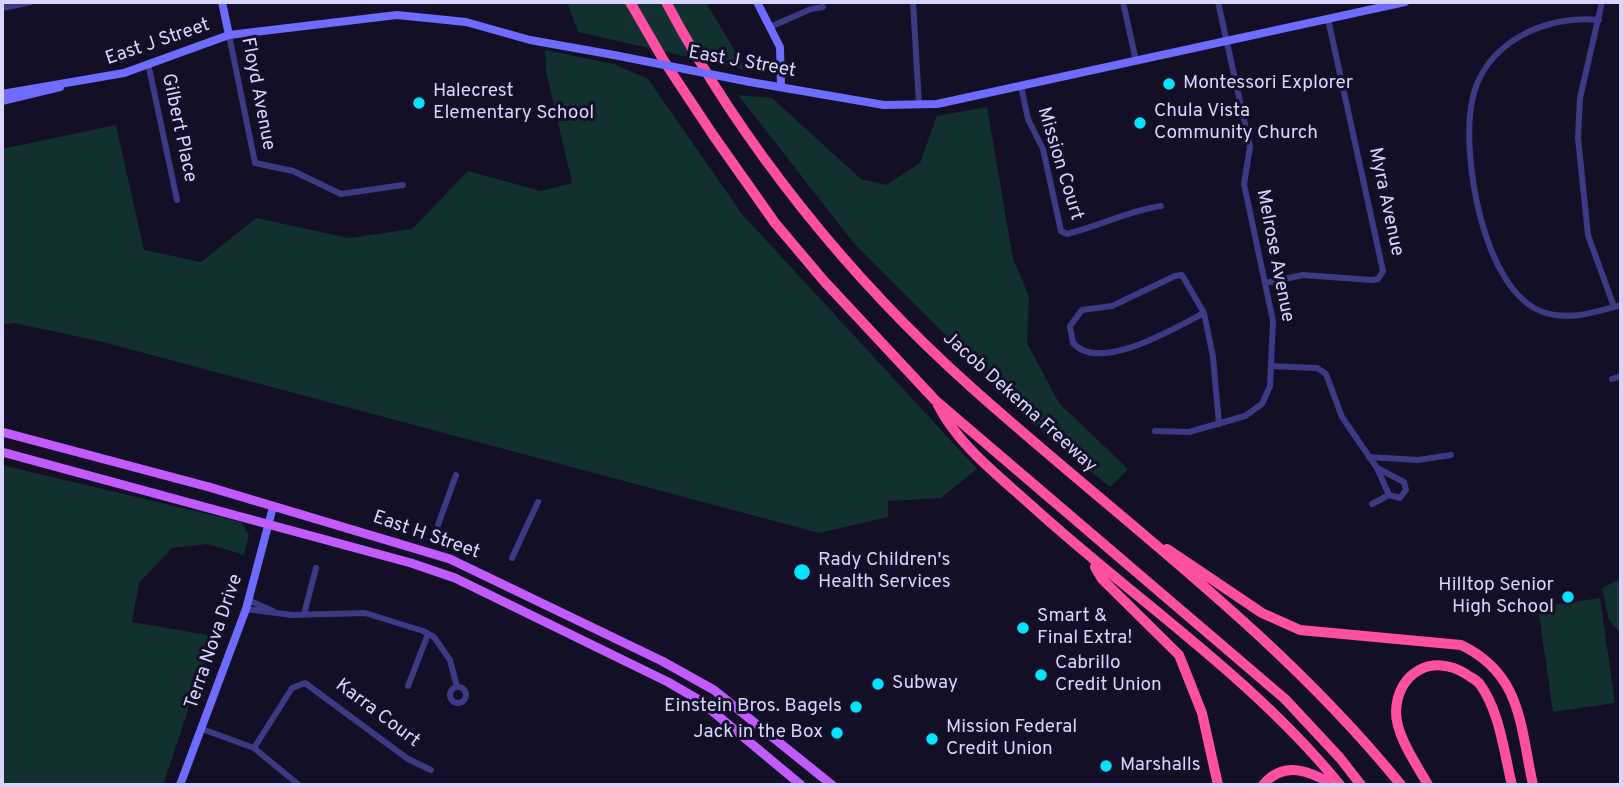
<!DOCTYPE html>
<html>
<head>
<meta charset="utf-8">
<style>
	body { margin:0 }
	#map { position:relative; width:1623px; height:787px; overflow:hidden; background:#130f26; font-family:Overpass,sans-serif }
	canvas { display:block }
	.frame { position:absolute; inset:0; border:4px solid #d9d4ff; pointer-events:none }
</style>
</head>
<body>
<div id="map">
<canvas width="1623" height="787"></canvas>
<div class="frame"></div>
</div>
<script>
const c = document.querySelector('canvas').getContext('2d');
c.lineJoin = 'round';
function paint(path, color) { c.fillStyle = color; c.fill(path, 'evenodd'); }
function trace(path, color, width, dash) { c.strokeStyle = color; c.lineWidth = width; c.lineCap = dash ? 'butt' : 'round'; c.setLineDash(dash || []); c.stroke(path); }
function write(font, color, halo, rows, align = 'center') {
  c.font = font + ' Overpass,sans-serif'; c.lineWidth = 6; c.setLineDash([]); c.textBaseline = 'middle'; c.strokeStyle = halo; c.fillStyle = color; for (const [text, x, y, turn = 0] of rows) {
    c.save(); c.translate(x, y); c.rotate((+turn || 0) * Math.PI / 180); c.textAlign = isNaN(turn) ? turn : align; if (halo) c.strokeText(text, 0, 0); c.fillText(text, 0, 0); c.restore();
  }
}
paint(new Path2D(`
	M567,2H706L746,70L578,32Z
	M545,50L614,64L648,79L742,214L977,469L941,498L888,501V517L819,533L99,341L14,323L2,325V149L116,125L144,250L201,262L256,218L349,238L412,229L468,171L541,191L572,183L546,71Z
	M738,95L772,98L861,179L886,185L920,163L937,116L987,107L1013,259L1029,296L1027,343L1059,403L1128,469L1110,487L1044,434L853,242Z
	M2,465L241,522L249,535L244,555L208,544L172,548L139,583L132,622L213,636L163,785H2Z
	M1621,579V634L1609,620L1602,588Z
	M1600,598L1615,703L1553,712L1538,607Z`), '#12302f');
trace(new Path2D(`
	M913,2L919,105
	M1123,2L1136,61
	M1602,2L1580,98L1578,138L1588,235L1614,307
	M2,8L31,2
	M1599,20C1546,14 1483,43 1472,101C1461,155 1483,291 1543,312C1569,321 1596,312 1621,305
	M770,27L811,9L823,7
	M229,35L255,163L293,171L341,194L403,185
	M148,63L177,200
	M1021,86L1028,119L1043,149L1061,231L1067,234C1100,226 1127,211 1161,206
	M1182,275L1204,313C1176,327 1100,374 1073,343L1070,326L1082,310L1112,306L1175,276Z
	M1265,283L1303,275L1372,280L1378,279L1383,271L1328,19
	M1204,313L1213,357L1219,424
	M1271,366L1317,368L1326,374L1342,417L1377,468L1389,495L1400,498L1406,490L1404,482L1377,468
	M1612,379L1621,376
	M1155,431L1189,432L1245,416L1262,404L1270,386L1273,321L1244,184L1250,147L1218,2
	M1369,457L1418,460L1451,455
	M1372,504L1389,495
	M438,525L456,475
	M512,558L538,502
	M248,600L273,611
	M246,609L292,615L365,613L423,631L434,637L450,660L457,687
	M304,614L316,568
	M408,686L428,634
	M450 695a8 8 0 1 1 16 0a8 8 0 1 1-16 0Z
	M202,729L254,748L299,785
	M254,748L292,688L305,683L408,759L431,770`), '#3d3a85', 6);
trace(new Path2D(`
	M222,2L229,35
	M757,2L780,47L781,86
	M750,82L884,105L937,104L1405,2
	M2,94L124,73L229,35L397,15L466,22L530,40L614,55
	M2,101L60,87
	M180,785L246,609L273,507`), '#6f6bff', 8);
trace(new Path2D(`
	M2,432L209,487L450,559L662,661L714,690L832,785
	M2,452L411,563L455,578L668,682L699,700L801,785`), '#c25bff', 9);
trace(new Path2D(`
	M630,2L664,61L713,135L775,223L824,281L935,400L1285,699L1340,758L1361,785
	M666,2C742,145 850,279 971,387C1116,517 1278,633 1401,785
	M938,405C958,445 999,476 1032,506C1134,599 1252,677 1340,785
	M1167,549L1262,613L1300,630L1461,645C1522,674 1520,726 1533,785
	M1095,567L1102,579L1179,655L1202,713L1218,785
	M1263,785C1284,760 1310,771 1334,785
	M1428,785C1417,765 1396,736 1396,712C1397,672 1433,653 1466,674C1470,677 1476,680 1479,683C1500,711 1504,753 1512,785`), '#ff4fa3', 10);
trace(new Path2D(`
	M614,55L750,82`), '#6f6bff', 8);
for (const [x, y, r, color] of [
	[1169,84,7,"#00e5ff"],
	[419,103,7,"#00e5ff"],
	[1140,123,7,"#00e5ff"],
	[802,572,9,"#00e5ff"],
	[1568,597,7,"#00e5ff"],
	[1023,628,7,"#00e5ff"],
	[1041,675,7,"#00e5ff"],
	[878,684,7,"#00e5ff"],
	[856,707,7,"#00e5ff"],
	[837,733,7,"#00e5ff"],
	[932,739,7,"#00e5ff"],
	[1106,766,7,"#00e5ff"]
]) { const dot = new Path2D(); dot.arc(x, y, r, 0, 2 * Math.PI); c.fillStyle = color; c.fill(dot); trace(dot, '#130f26', 2.5); }
write('19px', '#d9d4ff', '#130f26', [
	["East J Street",158,43,-19],
	["East J Street",742,63,10],
	["Floyd Avenue",257,94,79],
	["Gilbert Place",178,128,78],
	["Mission Court",1059,164,73],
	["Myra Avenue",1385,202,78],
	["Melrose Avenue",1274,256,79],
	["Jacob Dekema Freeway",1019,403,42],
	["East H Street",426,536,19],
	["Terra Nova Drive",215,642,-71],
	["Karra Court",377,714,37]
]);
write('19px', '#d9d4ff', '#130f26', [
	["Montessori Explorer",1183,84],
	["Halecrest",433,92],
	["Elementary School",433,114],
	["Chula Vista",1154,112],
	["Community Church",1154,134],
	["Rady Children's",818,561],
	["Health Services",818,583],
	["Hilltop Senior",1554,586,"right"],
	["High School",1554,608,"right"],
	["Smart &",1037,617],
	["Final Extra!",1037,639],
	["Cabrillo",1055,664],
	["Credit Union",1055,686],
	["Subway",892,684],
	["Einstein Bros. Bagels",842,707,"right"],
	["Mission Federal",946,728],
	["Credit Union",946,750],
	["Jack in the Box",823,733,"right"],
	["Marshalls",1120,766]
], 'left');
</script>
</body>
</html>
